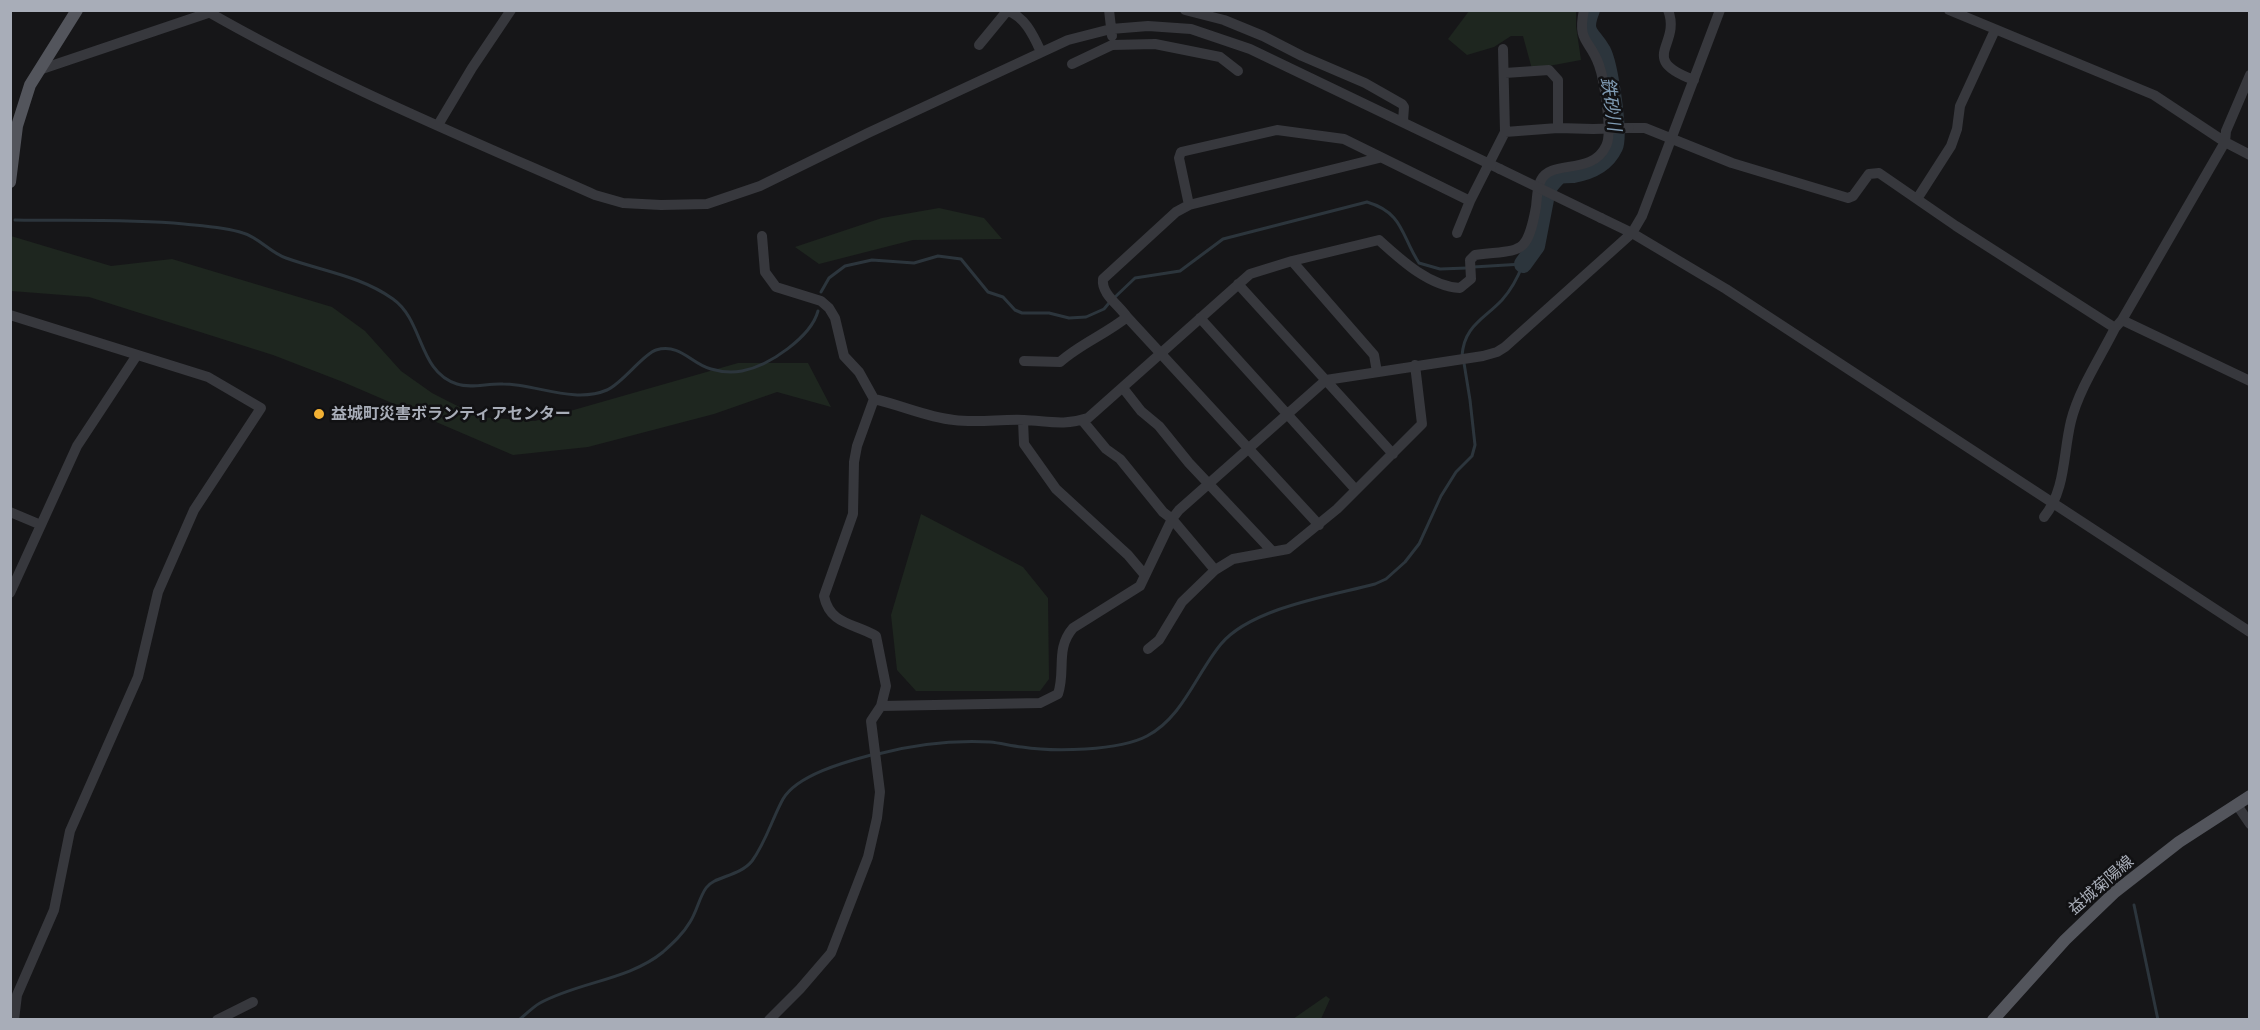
<!DOCTYPE html>
<html>
<head>
<meta charset="utf-8">
<style>
	body { margin:0 }
	#map { position:relative; width:2260px; height:1030px; overflow:hidden; background:#161618; font-family:Ubuntu,sans-serif }
	canvas { display:block }
	.frame { position:absolute; inset:0; border:12px solid #a8adb8; pointer-events:none }
</style>
</head>
<body>
<div id="map">
<canvas width="2260" height="1030"></canvas>
<div class="frame"></div>
</div>
<script>
const c = document.querySelector('canvas').getContext('2d');
c.lineJoin = 'round';
function paint(path, color) { c.fillStyle = color; c.fill(path, 'evenodd'); }
function trace(path, color, width, dash) { c.strokeStyle = color; c.lineWidth = width; c.lineCap = dash ? 'butt' : 'round'; c.setLineDash(dash || []); c.stroke(path); }
function write(font, color, halo, rows, align = 'center') {
  c.font = font + ' Ubuntu,"Noto Sans JP",sans-serif'; c.lineWidth = 5; c.setLineDash([]); c.textBaseline = 'middle'; c.strokeStyle = halo; c.fillStyle = color; for (const [text, x, y, turn = 0] of rows) {
    c.save(); c.translate(x, y); c.rotate((+turn || 0) * Math.PI / 180); c.textAlign = isNaN(turn) ? turn : align; if (halo) c.strokeText(text, 0, 0); c.fillText(text, 0, 0); c.restore();
  }
}
paint(new Path2D(`
	M1469,11H1576V26L1581,60L1532,69L1523,36H1511L1494,47L1467,55L1448,39Z
	M939,208L984,218L1002,239L913,240L819,264L795,247L882,218Z
	M11,236L111,266L172,259L332,307L365,331L401,371L432,393L479,417L535,421L738,363H808L831,407L777,392L714,414L588,447L513,455L343,382L273,355L89,297L11,291Z
	M921,514L1023,567L1048,598L1049,679L1040,691H916L897,670L891,615Z
	M1326,996L1330,999L1321,1019H1293Z`), '#1e261f');
trace(new Path2D(`
	M15,220C71,221 128,219 184,224C204,226 225,227 243,233C258,237 271,253 286,258C322,271 361,276 393,299C424,321 418,372 457,384C471,389 488,383 503,384C536,384 574,404 607,390C623,383 643,354 656,350C681,343 691,364 711,369C721,372 731,373 742,371C769,366 811,337 818,311
	M821,292L829,278L845,266L872,260L914,263L938,256L961,259L988,292L1003,297L1015,310L1022,313H1049L1069,318L1086,317L1104,309L1109,303
	M1114,298L1135,278L1180,271L1223,239L1367,202C1404,213 1401,236 1419,263L1440,269L1467,268
	M1462,356C1464,326 1483,320 1502,300C1511,290 1518,277 1523,264L1473,267
	M878,754C916,744 951,740 990,742C1001,743 1011,746 1022,747C1053,752 1119,751 1147,736C1183,717 1196,674 1221,644C1251,608 1330,596 1375,584L1386,579L1405,562L1419,544L1441,496L1456,472L1472,456L1475,445L1470,400L1464,363
	M2134,905L2158,1020
	M519,1020C526,1014 533,1007 540,1003C578,982 629,980 663,952C673,943 683,934 690,922C697,911 699,898 706,888C714,876 739,877 752,861C766,842 772,819 783,799C797,775 845,762 871,755`), '#2c353c', 3);
trace(new Path2D(`
	M1523,264L1536,246L1547,189C1550,185 1555,178 1560,175C1563,174 1570,174 1573,174C1591,171 1606,164 1614,147C1620,135 1609,64 1602,51C1592,33 1581,34 1591,10`), '#2c353c', 18);
trace(new Path2D(`
	M205,10C330,82 464,137 595,195L623,203L661,205L707,204L760,186L868,133L1068,40L1111,29L1148,26L1191,29L1250,49L1500,169
	M1109,10L1112,36
	M1185,10L1224,20L1263,36L1302,56L1365,83L1402,104L1404,107L1403,121
	M1668,10C1682,46 1636,58 1694,80
	M1949,10L2154,95L2225,142L2250,155
	M979,45L1007,11C1025,16 1034,37 1041,52
	M1503,49L1505,132
	M1072,64L1112,45L1155,44L1220,57L1238,71
	M39,70L214,11
	M1505,73L1549,70L1558,80V128
	M438,125L472,68L511,10
	M1629,128H1645L1732,163L1848,198L1853,196L1869,174L1879,173L1956,226L2115,328
	M1917,199L1951,146L1957,129L1960,106L1995,30
	M1189,205L1179,158L1181,152L1277,130L1344,139L1470,201
	M1601,218L1632,233L1726,289L2250,632
	M1457,233L1470,201L1505,132L1558,128L1593,129
	M762,236L765,272L776,287L821,301L829,308L835,318L844,356L859,372L874,399L857,446L854,462L853,514L824,596C830,625 854,623 876,636L886,686L881,706L871,721L880,792L877,818L868,857L831,953L800,989L769,1020
	M1292,261L1374,355L1377,372
	M1238,284L1393,454
	M10,315L208,377L261,408L194,510L158,592L138,677L70,831L54,910L17,995L14,1020
	M1200,318L1356,490
	M2122,320L2250,381
	M1024,361L1060,362C1080,344 1106,334 1127,317
	M1123,388L1141,411L1159,426L1189,463L1272,551
	M874,399C901,405 926,417 954,420C977,423 1001,419 1024,420C1048,421 1064,426 1088,418L1250,274L1292,261L1379,240C1401,260 1429,286 1460,288L1471,279L1470,260L1475,255C1521,249 1527,257 1536,207C1537,198 1537,187 1541,180C1551,159 1592,176 1606,146C1613,133 1604,79 1599,65C1590,39 1577,43 1584,10
	M1023,420L1024,444L1056,489L1128,555L1144,574
	M1082,420L1106,449L1120,459L1163,512L1172,519L1215,570
	M10,512L41,525
	M2044,517C2066,490 2063,453 2071,421C2079,389 2100,358 2115,328L2122,320L2225,142L2226,131L2250,75
	M1319,525L1127,317C1119,305 1101,294 1103,279L1176,212L1189,205L1379,158
	M10,593L77,446L137,355
	M1148,649L1159,640L1182,602L1215,570L1233,559L1288,549L1337,509L1422,424L1415,365
	M881,706L1040,703L1058,694C1066,670 1055,649 1073,628L1140,586L1172,519L1179,510L1326,380L1483,356L1497,352L1505,347L1632,233L1642,216L1720,10
	M2237,805L2250,824
	M217,1020L253,1002`), '#37383d', 10);
trace(new Path2D(`
	M10,182L17,126L30,85L77,10
	M1993,1020L2065,940L2115,892L2179,842L2250,796`), '#53555c', 12);
trace(new Path2D(`
	M1593,129L1629,128
	M1500,169L1601,218`), '#37383d', 10);
for (const [x, y, r, color] of [
	[319,414,6,"#f2b134"]
]) { const dot = new Path2D(); dot.arc(x, y, r, 0, 2 * Math.PI); c.fillStyle = color; c.fill(dot); trace(dot, '#111113', 2); }
write('bold 16px', '#a8adb8', '#111113', [
	["益城町災害ボランティアセンター",331,414]
], 'left');
write('16px', '#a8adb8', '#111113', [
	["益城菊陽線",2101,885,-41]
]);
write('italic 18px', '#7f9bb3', '#111113', [
	["鉄砂川",1611,104,82]
]);
</script>
</body>
</html>
